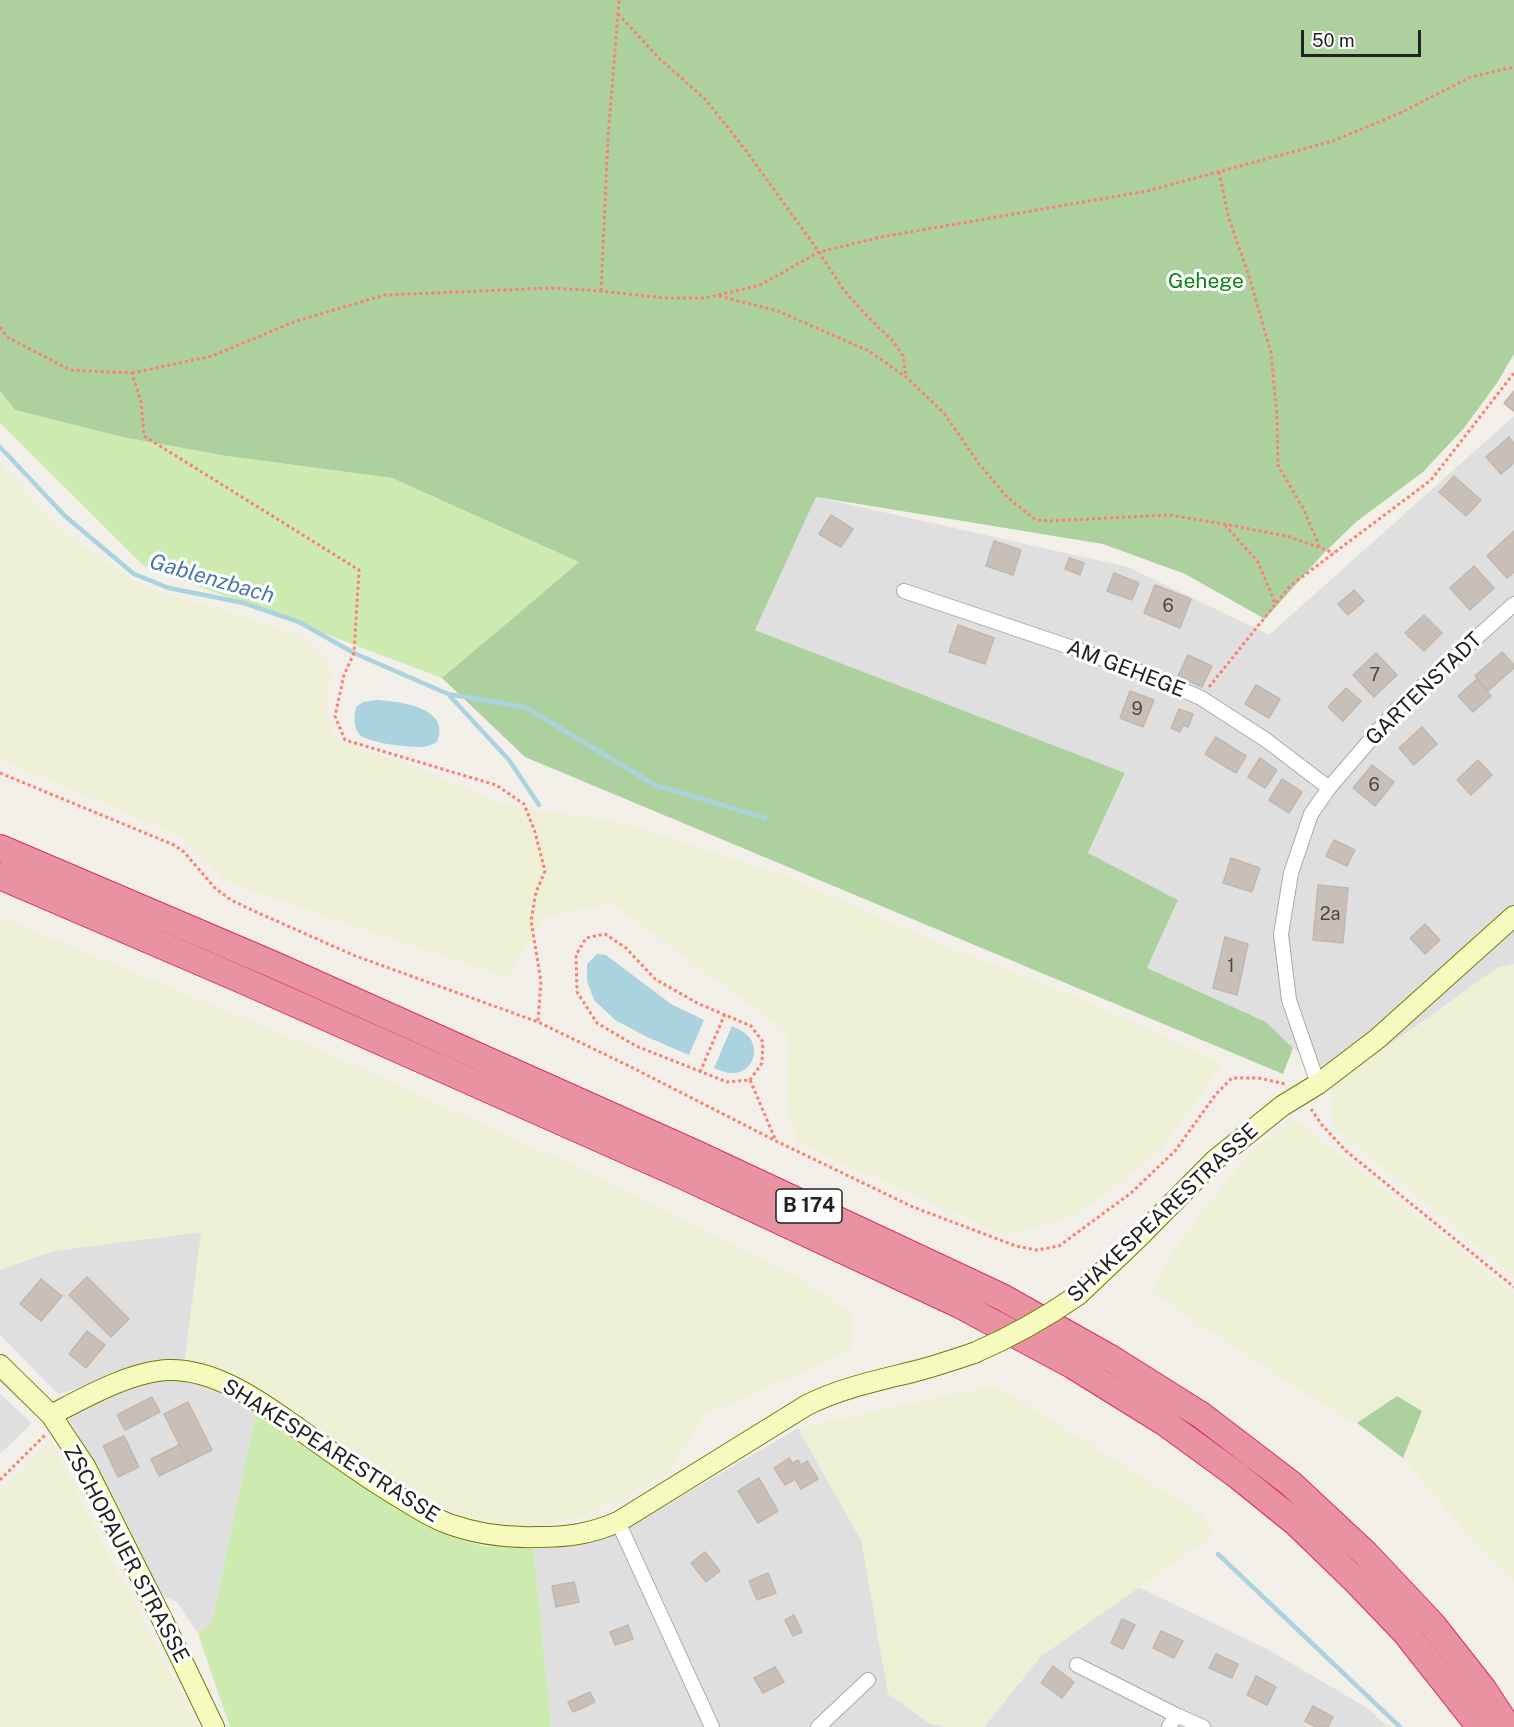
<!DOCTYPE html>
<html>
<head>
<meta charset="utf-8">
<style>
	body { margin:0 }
	#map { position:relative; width:1514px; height:1727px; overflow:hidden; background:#f2efe9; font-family:"Public Sans",sans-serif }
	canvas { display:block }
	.scale { position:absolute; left:1301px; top:30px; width:120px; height:27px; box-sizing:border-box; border:3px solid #222; border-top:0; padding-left:8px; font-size:18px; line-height:21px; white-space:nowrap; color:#222; -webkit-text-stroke:4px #fff; paint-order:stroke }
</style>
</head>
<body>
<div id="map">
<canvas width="1514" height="1727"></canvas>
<div class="scale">50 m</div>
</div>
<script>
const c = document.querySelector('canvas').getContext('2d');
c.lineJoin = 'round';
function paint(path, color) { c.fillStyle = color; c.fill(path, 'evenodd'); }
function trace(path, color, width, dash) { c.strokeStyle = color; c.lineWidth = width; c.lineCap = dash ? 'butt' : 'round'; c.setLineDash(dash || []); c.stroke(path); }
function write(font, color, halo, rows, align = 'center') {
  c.font = font + ' "Public Sans",sans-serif'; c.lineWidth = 6; c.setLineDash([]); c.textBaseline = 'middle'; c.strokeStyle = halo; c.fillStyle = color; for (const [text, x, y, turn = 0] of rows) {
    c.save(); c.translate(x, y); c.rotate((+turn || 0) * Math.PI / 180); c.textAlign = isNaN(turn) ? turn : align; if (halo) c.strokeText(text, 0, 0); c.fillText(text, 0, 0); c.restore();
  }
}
paint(new Path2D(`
	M1514,416V964L1497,968L1415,1027L1331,1084L1266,1022L1147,968L1178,900L1088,854L1125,774L755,630L816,497L1128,567L1269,635Z
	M202,1232L185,1359L132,1370L86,1386L58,1394L0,1335V1270L53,1251Z
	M182,1377L208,1385L256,1412L212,1622L198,1634L177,1602L161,1595L124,1518L68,1417L129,1388L154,1380Z
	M0,1394L32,1423L0,1454Z
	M798,1428L862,1542L888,1693L929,1723L945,1727H551L534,1549L573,1546L619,1533Z
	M1138,1587L1267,1649L1369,1709L1387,1727H984L1040,1657Z`), '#e0dfdf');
paint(new Path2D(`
	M0,465L68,536L145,588L236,614L298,635L331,669L326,716L339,742L423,770L505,805L620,822L784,875L938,943L1093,1003L1222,1064L1162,1149L1077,1215L1005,1236L797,1142L789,1115L786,1031L613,904L546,916L507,978L227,882L184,838L0,759Z
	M0,917L321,1050L579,1168L798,1277L851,1313L850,1351L705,1415L667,1475L582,1517L527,1529L473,1521L415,1492L329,1435L266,1390L214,1366L185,1359L201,1232L53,1251L0,1270Z
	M1514,964V1276L1332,1125L1331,1084L1415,1027L1498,968Z
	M1295,1119L1514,1294V1582L1479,1548L1403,1458L1422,1411L1397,1396L1357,1423L1343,1417L1192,1320L1152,1291L1173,1252L1205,1207L1253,1151Z
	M995,1385L1204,1516L1214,1535L1040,1657L984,1727H945L929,1723L888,1694L862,1542L798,1428Z
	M51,1440L197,1727H0V1490Z`), '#eef0d5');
paint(new Path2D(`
	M0,391L15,410L122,437L227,456L392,478L579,562L442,678L143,565L0,423Z
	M256,1412L391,1503L417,1517L482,1546L534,1549L551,1727H230L198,1634L212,1622Z`), '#cdebb0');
paint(new Path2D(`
	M0,0H1514V354L1497,383L1464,428L1423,472L1356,522L1323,554L1265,619L1185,574L1103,544L816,497L755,630L1125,773L1088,853L1178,900L1147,968L1266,1022L1293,1048L1283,1074L525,757L442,678L579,562L392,478L227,456L122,437L15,410L0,391Z
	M1397,1396L1422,1411L1403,1458L1357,1423Z`), '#add19e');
paint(new Path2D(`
	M376,700C398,701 452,707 437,742C431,745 426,747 419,747C407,747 366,743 359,734C353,726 354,717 356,707L363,702Z
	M597,954L606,955L671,1004L704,1020L689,1055L647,1037L615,1020L594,1000L587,981V964Z
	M732,1026C740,1030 747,1033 751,1040C760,1055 749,1074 732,1073C726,1073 719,1070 714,1068Z`), '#aad3df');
trace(new Path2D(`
	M0,447L65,516L134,574L169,588L244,603L299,622L354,653L448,694L525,707L655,785L765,818
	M448,694L509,760L539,805
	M1218,1554L1400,1727`), '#aad3df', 4.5);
const building = new Path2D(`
	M1514,391V409L1513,411L1504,403Z
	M1509,437L1514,444V463L1501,474L1486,457Z
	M1454,476L1481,500L1466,516L1439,492Z
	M831,515L853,529L841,547L819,534Z
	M1514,531V572L1507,578L1487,556Z
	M994,541L1021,550L1013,575L986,566Z
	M1069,558L1084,563L1080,575L1065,569Z
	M1474,566L1494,588L1470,610L1450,588Z
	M1114,573L1139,583L1132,600L1107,591Z
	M1155,585L1191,599L1180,628L1144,613Z
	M1354,590L1364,601L1348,615L1338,604Z
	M1424,615L1442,633L1424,651L1405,633Z
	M958,625L994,638L985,664L949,652Z
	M1502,652L1514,665V668L1488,691L1475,676Z
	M1376,653L1397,675L1374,697L1353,675Z
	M1188,655L1212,666L1202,687L1178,676Z
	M1477,679L1491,696L1473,712L1458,696Z
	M1256,685L1280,699L1269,718L1245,704Z
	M1346,688L1361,701L1343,721L1328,707Z
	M1130,691L1154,700L1143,727L1120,718Z
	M1179,709L1193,714L1188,727L1183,725L1180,732L1171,728Z
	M1422,727L1437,744L1414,765L1399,748Z
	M1216,737L1246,756L1236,773L1205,754Z
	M1260,758L1277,770L1265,788L1248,777Z
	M1478,760L1492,775L1471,795L1457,780Z
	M1372,765L1394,782L1375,806L1353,788Z
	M1282,779L1302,792L1289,813L1269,800Z
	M1334,840L1355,850L1347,866L1326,856Z
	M1231,858L1260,868L1252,892L1223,883Z
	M1318,885L1348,888L1343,943L1313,940Z
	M1425,924L1440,940L1425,954L1410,938Z
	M1225,937L1248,944L1237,995L1213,988Z
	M87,1277L129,1319L111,1337L69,1295Z
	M41,1279L62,1296L41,1321L20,1304Z
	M87,1331L105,1345L86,1368L69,1354Z
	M152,1397L160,1412L125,1430L117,1415Z
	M188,1402L212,1450L188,1462L164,1414Z
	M124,1436L139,1467L118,1477L103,1446Z
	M179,1445L188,1462L159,1476L151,1459Z
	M789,1458L792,1463L798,1460L801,1465L807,1461L818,1479L801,1489L795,1479L785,1485L774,1468Z
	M759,1478L778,1511L758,1523L738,1491Z
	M705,1552L720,1571L706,1582L691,1563Z
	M768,1573L776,1593L757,1600L749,1581Z
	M574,1582L579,1602L556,1607L552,1586Z
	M794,1615L802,1632L793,1636L785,1620Z
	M1122,1619L1135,1625L1123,1649L1111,1643Z
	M628,1625L633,1639L615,1645L610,1632Z
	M1161,1631L1183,1641L1174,1658L1153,1648Z
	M1216,1654L1238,1664L1232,1678L1209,1668Z
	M1053,1666L1074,1682L1062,1698L1041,1683Z
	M775,1667L784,1682L763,1693L754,1678Z
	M1256,1676L1276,1687L1267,1705L1247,1695Z
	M590,1692L595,1702L573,1712L568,1702Z
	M1313,1706L1333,1717L1328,1727H1316L1305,1721Z`);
paint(building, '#c7bfb8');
trace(building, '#c4b6ab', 1.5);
const street = new Path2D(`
	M904,591L1076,649L1151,676L1201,698L1266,740L1329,788
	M1318,1084L1289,1000L1281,934L1291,873L1311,814L1329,788L1396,710L1514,604
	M618,1522L712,1727
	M1077,1665L1176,1715L1169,1727
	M1176,1715L1203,1727
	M818,1727L868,1680`);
const secondary = new Path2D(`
	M1078,1295L1137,1239L1215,1160L1282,1106L1318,1084L1377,1039L1514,916
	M0,1365L51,1415L85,1466L164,1623L214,1727
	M51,1415C84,1398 131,1371 169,1370C212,1369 254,1397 288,1421C326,1448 364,1477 404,1500C418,1509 433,1518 449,1524C477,1534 508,1538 538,1537C568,1537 590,1534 618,1522L807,1405C843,1387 881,1380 920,1370C938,1365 956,1359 974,1353`);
const highway = new Path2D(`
	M0,848L272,964L697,1154L1002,1297L1112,1359L1201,1415L1290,1483L1366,1554L1432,1624L1483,1689L1508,1727
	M0,876L242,980L677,1173L958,1304L1072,1365L1164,1422L1238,1476L1295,1522L1356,1581L1405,1632L1480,1727`);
trace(street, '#a9a9a9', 16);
trace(secondary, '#707d05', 22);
trace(highway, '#dc2a67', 28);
trace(new Path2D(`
	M618,14L660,59L705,99L744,148L819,252L843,289L865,314L892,340L903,356L906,377
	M1219,172L1229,219L1249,276L1271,353L1277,417L1278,465L1304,510L1320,548
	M601,291L608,138L619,0
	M719,296L778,311L869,351L906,377L944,413L979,464L1008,498L1036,520L1049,521L1169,515L1235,526L1290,537L1334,553
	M0,327L7,337L70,370L132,373L141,402L144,436L359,570L354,653L344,675L335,716L345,740L496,785L524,804L535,832L545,871L536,892L531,921L541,981L538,1021
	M132,373L212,356L296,321L385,295L552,288L601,291L663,298H706L760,285L819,252L881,237L1147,191L1333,141L1398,114L1471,77L1514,67
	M1225,525L1258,562L1275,603
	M1209,687L1290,586L1431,480L1514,373
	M0,773L174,845L184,852L215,888L231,900L254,911L353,955L538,1022L629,1066L776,1141L913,1207L1016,1246L1036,1250L1059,1246L1131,1193L1175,1151L1216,1094L1232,1078H1259L1285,1084
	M700,1072L725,1014
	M750,1080L762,1063L763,1042L751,1026L697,1003L655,979L626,948L605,934L586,938L576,955L577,992L597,1023L636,1046L727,1082L750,1080L776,1141
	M1311,1109L1322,1125L1346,1151L1514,1287
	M0,1480L45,1435`), '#fa8072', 3, [3, 3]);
trace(street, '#fff', 14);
trace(secondary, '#f7fabf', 20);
trace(highway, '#e892a2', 26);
const secondaryBridge = new Path2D(`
	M974,1353C1011,1337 1045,1318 1078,1295`);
trace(secondaryBridge, '#707d05', 22, []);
trace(secondaryBridge, '#f7fabf', 20);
write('18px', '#4b4948', null, [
	["6",1168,606],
	["7",1375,675],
	["9",1137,709],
	["6",1374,785],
	["2a",1330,914],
	["1",1231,966]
]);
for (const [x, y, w] of [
	[809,1206,66]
]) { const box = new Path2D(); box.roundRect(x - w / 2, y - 17, w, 34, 4.5); c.fillStyle = '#fff'; c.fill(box); trace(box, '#222', 1.5); }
write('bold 20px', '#222', null, [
	["B 174",809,1206]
]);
write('21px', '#0c8416', '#fff', [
	["Gehege",1206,282]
]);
write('21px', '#222', '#fff', [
	["AM GEHEGE",1126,669,21],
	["GARTENSTADT",1424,689,-44],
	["SHAKESPEARESTRASSE",1163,1213,-43],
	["SHAKESPEARESTRASSE",331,1451,32],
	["ZSCHOPAUER STRASSE",126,1554,62]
]);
write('italic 22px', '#4a7aab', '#fff', [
	["Gablenzbach",212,579,16]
]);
</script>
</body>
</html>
